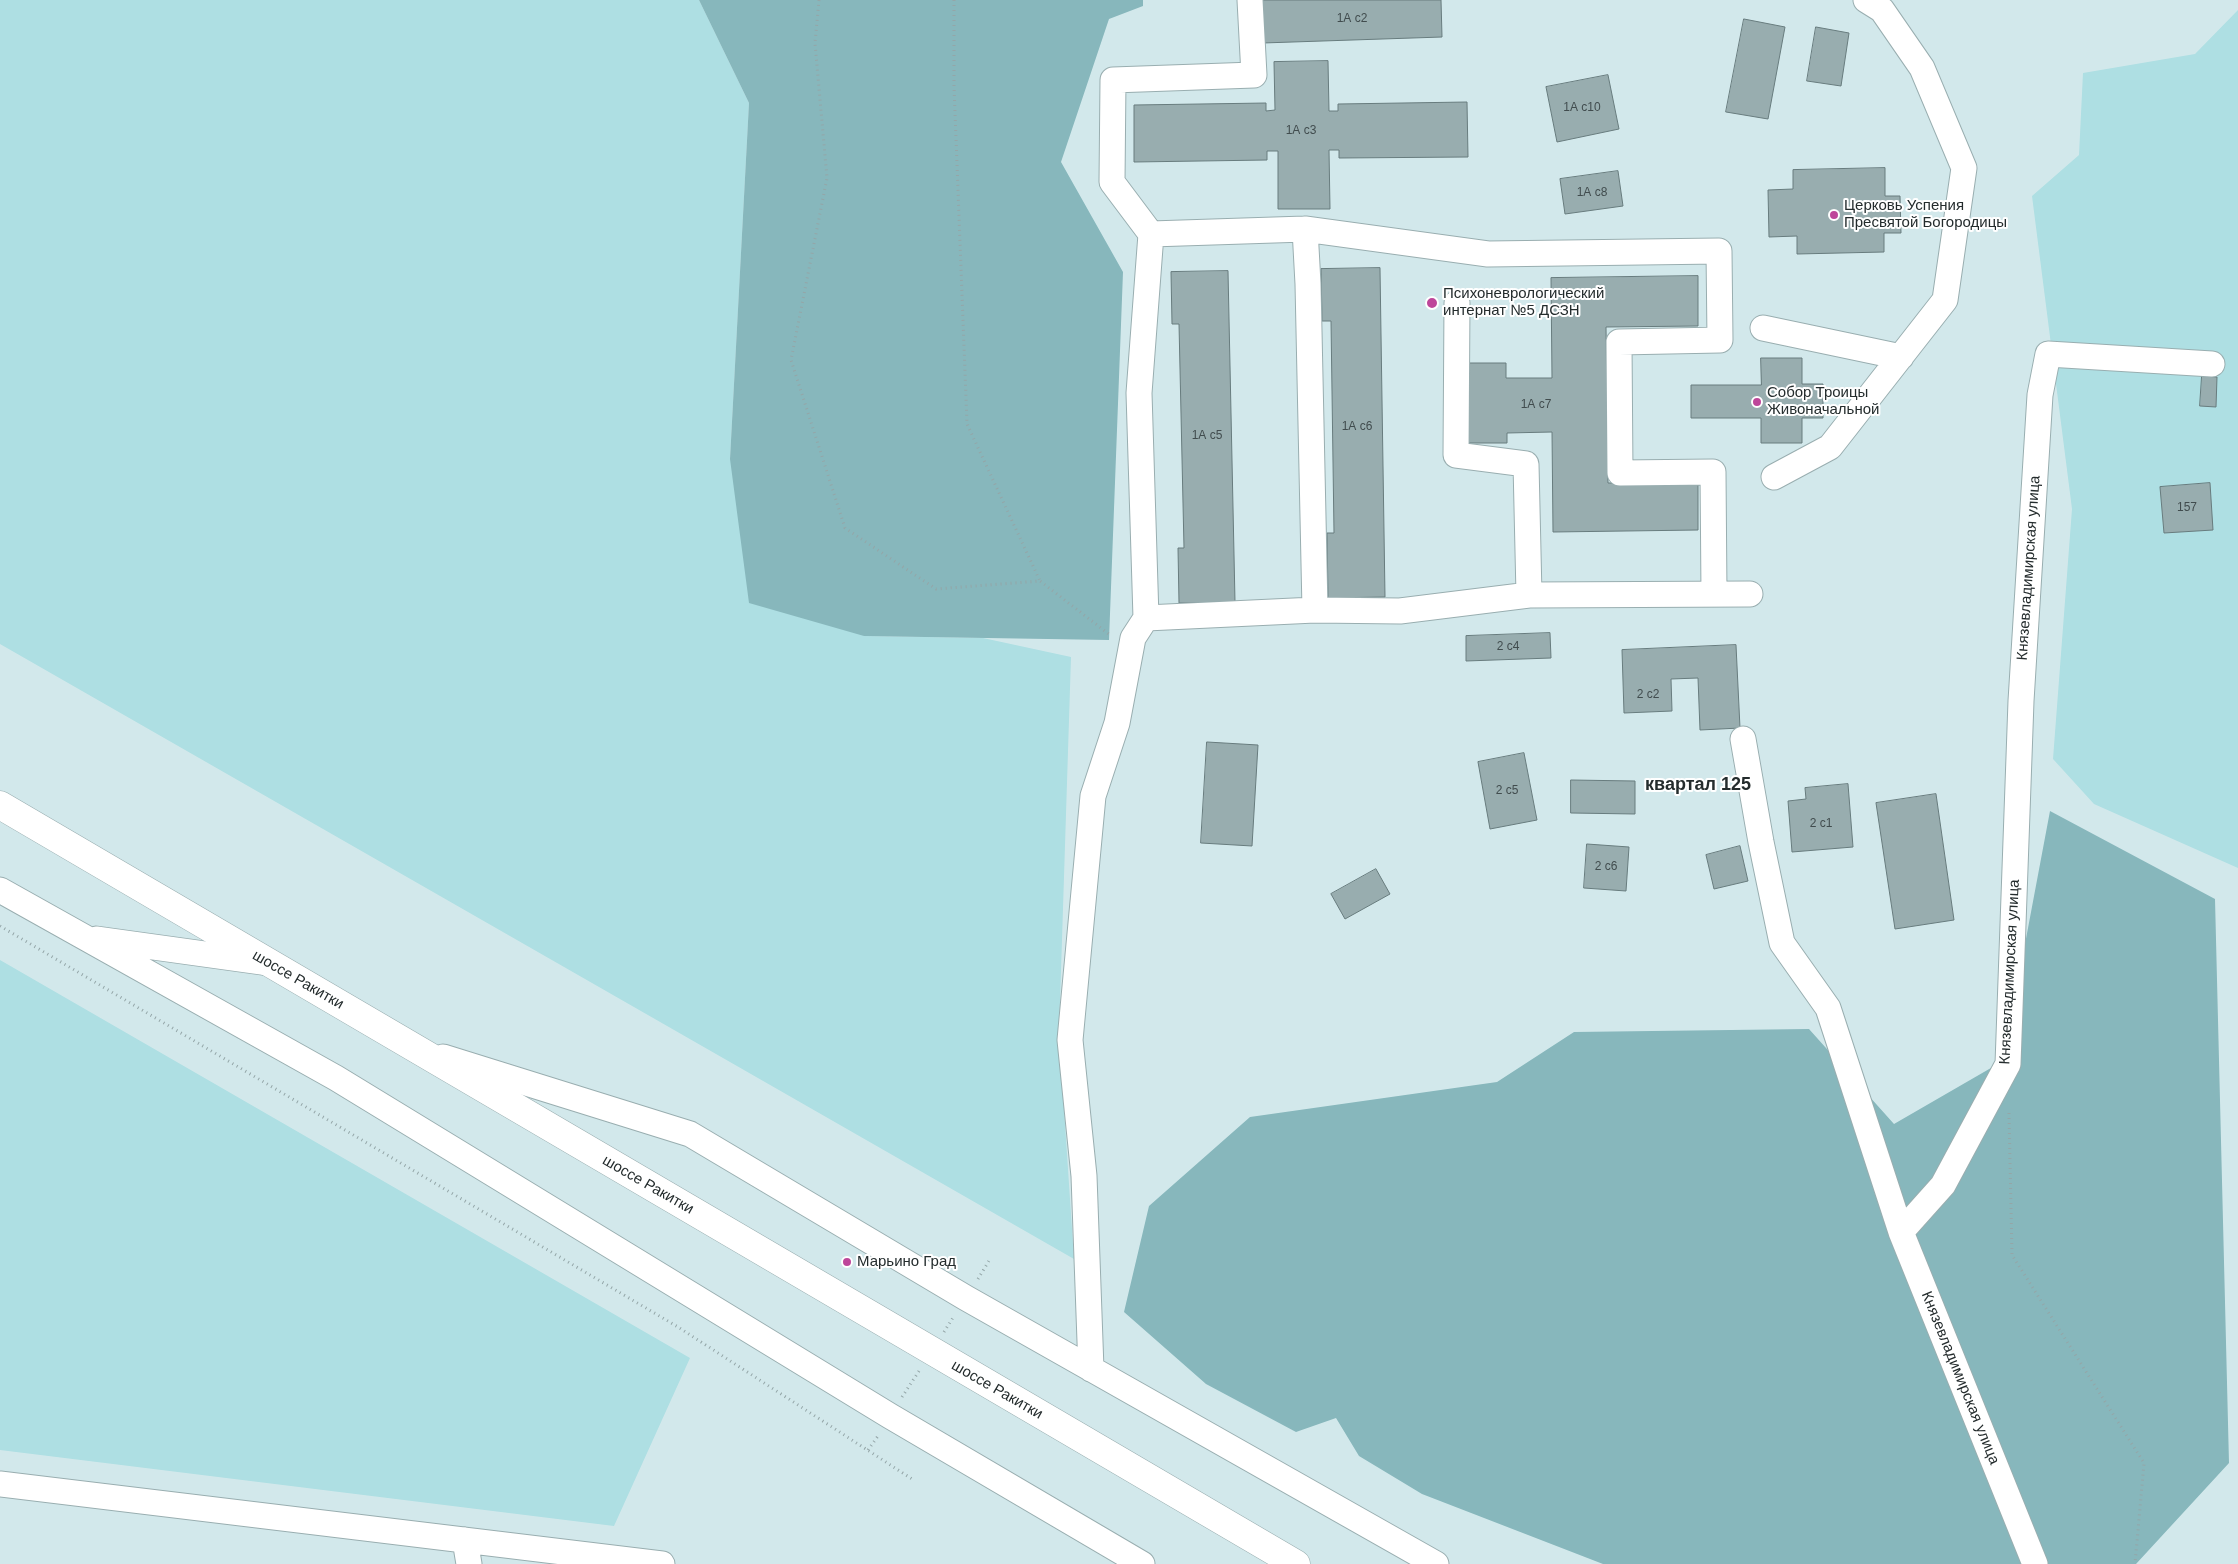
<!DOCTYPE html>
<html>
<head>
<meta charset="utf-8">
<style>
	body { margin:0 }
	canvas { display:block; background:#d2e8eb }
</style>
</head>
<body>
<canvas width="2238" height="1564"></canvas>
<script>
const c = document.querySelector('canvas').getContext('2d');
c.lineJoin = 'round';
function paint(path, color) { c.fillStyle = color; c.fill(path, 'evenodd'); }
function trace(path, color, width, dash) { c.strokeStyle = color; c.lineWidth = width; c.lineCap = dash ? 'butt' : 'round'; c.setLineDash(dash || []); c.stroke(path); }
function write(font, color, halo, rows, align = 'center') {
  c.font = font + ' Arial,sans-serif'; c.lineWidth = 4; c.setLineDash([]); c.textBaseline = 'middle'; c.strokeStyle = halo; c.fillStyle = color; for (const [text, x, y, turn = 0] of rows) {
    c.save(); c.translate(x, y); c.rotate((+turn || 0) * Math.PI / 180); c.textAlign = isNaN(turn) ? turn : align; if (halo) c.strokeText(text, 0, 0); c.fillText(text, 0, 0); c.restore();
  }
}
paint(new Path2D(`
	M0,0H699L749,103L730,459L864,636L983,638L1071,657L1059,1034L1074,1259L0,644Z
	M2238,10V868L2094,804L2053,759L2072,509L2032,196L2079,155L2083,73L2195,54Z
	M0,960L690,1358L614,1526L0,1450Z`), '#aedfe3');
paint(new Path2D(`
	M699,0H1143V6L1109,19L1061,162L1123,272L1109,640L864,636L749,603L730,459L749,103Z
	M2050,811L2215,899L2229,1463L2136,1564H1603L1422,1494L1359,1456L1336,1418L1296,1432L1206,1384L1124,1312L1149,1206L1250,1117L1497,1082L1574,1032L1809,1029L1894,1124L2003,1061Z`), '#87b7bc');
const building = new Path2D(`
	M1262,0H1441L1442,37L1263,43Z
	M1744,19L1785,27L1768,119L1726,112Z
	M1816,27L1849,33L1841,86L1807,81Z
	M1328,61L1329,111H1338V104L1467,102L1468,157L1339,158V150H1329L1330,209H1278V151H1267V160L1134,162V105L1266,103V111L1275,110L1274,62Z
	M1608,75L1619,129L1557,142L1546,87Z
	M1885,168V196H1900L1901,233H1884V252L1797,254V236L1769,237L1768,190L1793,189V170Z
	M1618,171L1623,206L1565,214L1560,179Z
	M1380,268L1385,597L1328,598L1327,533H1334L1331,321H1322L1321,269Z
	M1228,271L1235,602L1179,603L1178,548H1184L1179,324H1172L1171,272Z
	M1698,276V326L1606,327L1608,483L1698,482V530L1553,532L1552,432L1507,433V443H1466L1465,363H1506V378H1552L1551,278Z
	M1761,358H1802V384H1823V418H1802V443H1761V418H1691V385H1761Z
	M2202,376L2217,377L2216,407L2200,406Z
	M2210,483L2213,530L2164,533L2160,487Z
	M1550,633L1551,658L1466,661V636Z
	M1736,645L1740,728L1700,730L1698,678L1671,679L1672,711L1624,713L1622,650Z
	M1207,742L1258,745L1252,846L1201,843Z
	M1524,753L1537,820L1490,829L1478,762Z
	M1571,780L1635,781V814L1571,813Z
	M1848,784L1853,847L1792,852L1788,801L1806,799L1805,788Z
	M1936,794L1954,920L1895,929L1876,803Z
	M1587,844L1629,847L1626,891L1584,888Z
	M1740,846L1748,881L1714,889L1706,855Z
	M1376,869L1390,894L1345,919L1331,894Z`);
paint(building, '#98adaf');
trace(building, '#687c7e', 1);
const minor = new Path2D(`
	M1305,229L1308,284L1315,610
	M1151,234L1305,229L1488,254L1719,251L1720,340L1619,342L1620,473L1713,472L1714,594
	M1457,303L1456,455L1526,464L1529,595
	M1763,328L1901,357
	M1774,477L1830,447L1945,300L1964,168L1922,68L1882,10L1866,0
	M1146,618L1315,610L1400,611L1529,595L1750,594
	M1743,739L1761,842L1782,943L1828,1008L1901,1232L2035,1564
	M0,890L336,1078L890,1416L1142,1564
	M96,939L269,963
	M443,1057L690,1134L966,1298L1436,1564
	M1901,1232L1943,1185L2008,1064L2021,701L2040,395L2048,354L2212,364
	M1091,1369L1084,1176L1070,1040L1093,796L1117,723L1133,638L1146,618L1139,393L1151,234L1112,182L1113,80L1254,75L1250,0
	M0,1484L662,1564
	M465,1540L469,1564`);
const major = new Path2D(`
	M0,805L1296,1564`);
trace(minor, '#99aeb0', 27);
trace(major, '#99aeb0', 29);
trace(new Path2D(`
	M819,0L815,43L827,178L791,360L845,528L936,589L1040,581L1110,635
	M954,0V86L967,424L1040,581
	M0,926L678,1327L912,1479
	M2009,1113L2012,1255L2144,1463L2135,1564
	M978,1279L990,1259
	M944,1332L954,1316
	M902,1397L919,1371
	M868,1450L878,1436`), '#94a6a8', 3, [1, 4]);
trace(minor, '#fff', 25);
trace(major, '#fff', 28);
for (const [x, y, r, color] of [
	[1834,215,5,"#be469a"],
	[1432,303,6,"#be469a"],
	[1757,402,5,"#be469a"],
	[847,1262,5,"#be469a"]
]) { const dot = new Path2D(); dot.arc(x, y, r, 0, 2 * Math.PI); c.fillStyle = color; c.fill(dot); trace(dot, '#fff', 2); }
write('12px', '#414c4e', null, [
	["1А с2",1352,19],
	["1А с10",1582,108],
	["1А с3",1301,131],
	["1А с8",1592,193],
	["1А с7",1536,405],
	["1А с6",1357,427],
	["1А с5",1207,436],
	["157",2187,508],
	["2 с4",1508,647],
	["2 с2",1648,695],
	["2 с5",1507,791],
	["2 с1",1821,824],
	["2 с6",1606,867]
]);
write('15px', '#242c2d', '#fff', [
	["Церковь Успения",1844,206],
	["Пресвятой Богородицы",1844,223],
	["Психоневрологический",1443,294],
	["интернат №5 ДСЗН",1443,311],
	["Собор Троицы",1767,393],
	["Живоначальной",1767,410],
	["Марьино Град",857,1262]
], 'left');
write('15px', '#242c2d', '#fff', [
	["Князевладимирская улица",2029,568,-86],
	["Князевладимирская улица",2010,972,-87],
	["шоссе Ракитки",298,980,30],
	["шоссе Ракитки",648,1185,30],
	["Князевладимирская улица",1960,1378,68],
	["шоссе Ракитки",997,1390,30]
]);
write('bold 18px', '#242c2d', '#fff', [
	["квартал 125",1698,785]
]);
</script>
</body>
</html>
